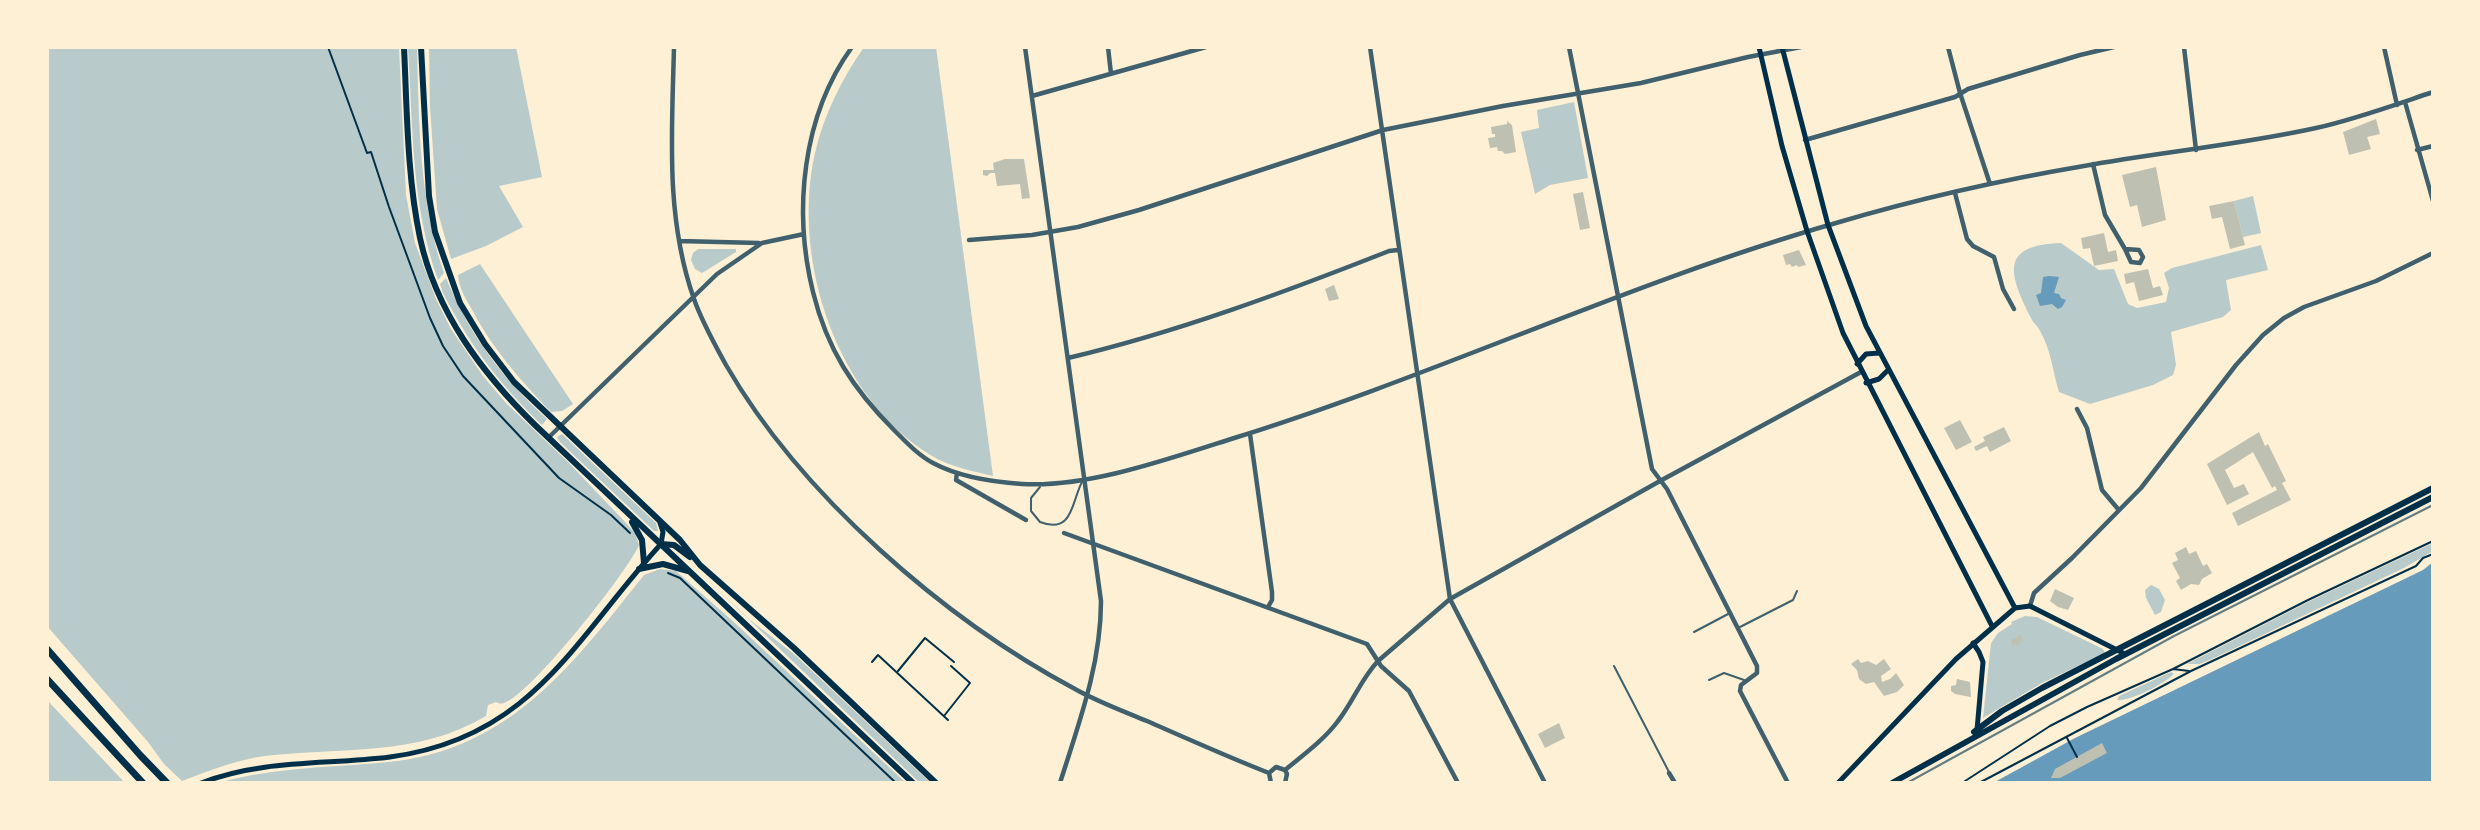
<!DOCTYPE html>
<html>
<head>
<meta charset="utf-8">
<style>
	body { margin:0 }
	#map { position:relative; width:2480px; height:830px; overflow:hidden; background:#fdf0d5; font-family:"Asap Condensed",sans-serif }
	canvas { display:block }
	.frame { position:absolute; inset:0; border:49px solid #fdf0d5; pointer-events:none }
</style>
</head>
<body>
<div id="map">
<canvas width="2480" height="830"></canvas>
<div class="frame"></div>
</div>
<script>
const c = document.querySelector('canvas').getContext('2d');
c.lineJoin = 'round';
function paint(path, color) { c.fillStyle = color; c.fill(path, 'evenodd'); }
function trace(path, color, width, dash) { c.strokeStyle = color; c.lineWidth = width; c.lineCap = dash ? 'butt' : 'round'; c.setLineDash(dash || []); c.stroke(path); }
paint(new Path2D(`
	M47,47H399L406,195L415,243L436,299L451,329L483,376L506,403L569,463L626,523L635,533L639,545C627,573 532,692 506,702C501,704 501,704 496,702L488,705L486,716C418,757 340,747 265,756C236,760 208,771 182,781L164,764L148,742L47,626Z
	M408,47H417C419,123 419,201 444,273L438,280C411,204 413,127 408,47Z
	M429,47H516L542,177L499,186L523,227L486,246L451,259L437,209L430,107Z
	M864,47H936L993,476C973,471 950,467 932,456C836,398 791,259 815,153C824,114 842,79 864,47Z
	M1574,102L1588,178L1550,185L1535,194L1521,132L1539,128L1537,110Z
	M2253,196L2261,233L2243,237L2234,201Z
	M2061,243L2099,270L2114,269L2128,304L2137,308L2166,302L2169,288L2164,273L2172,268L2261,245L2268,270L2226,280L2231,310L2223,317L2171,332L2176,365L2173,375L2153,385L2090,404L2059,392C2053,373 2051,349 2040,331C2038,326 2033,323 2031,318C2009,274 1999,245 2061,243Z
	M698,249H736V252L702,273L695,269L691,260L693,253Z
	M480,264L573,404L562,411L551,412C519,379 491,347 470,306C464,296 459,287 458,275Z
	M446,278C469,334 502,378 547,419L542,425C500,385 469,344 443,293L440,284Z
	M562,434L656,523L658,531H654L560,442L557,437Z
	M2433,543V551L2404,568L2212,659L2200,664H2187L2310,601Z
	M673,547L750,620L794,654L931,783H920Z
	M660,569L676,571L735,623L906,783H218C277,766 337,768 397,761C514,746 576,660 644,575Z
	M2151,585L2159,589L2165,600L2161,612L2155,615L2146,598L2145,590Z
	M2025,616L2037,617L2103,649L2105,653L2042,683L1983,718L1991,643L1998,633L2012,624L2011,622Z
	M2171,672L2174,674C2166,683 2129,702 2117,700L2119,696Z
	M47,700L125,783H47Z`), '#b9caca');
paint(new Path2D(`
	M2049,276L2059,277L2054,293L2059,294L2061,298L2066,300L2062,307L2058,309L2052,304L2040,306L2036,295L2041,293L2043,277Z
	M2433,562V783H1993L2075,738L2423,570Z`), '#669bbc');
paint(new Path2D(`
	M2376,119L2380,134L2367,137L2371,149L2349,155L2343,132Z
	M1507,121L1512,125L1516,152L1505,154L1502,151H1498L1497,147L1490,148L1488,138L1495,137V134H1492L1491,127L1507,124Z
	M1005,159H1024L1030,198L1022,199L1020,184L997,186L995,173H990L987,176L983,175V170H994L993,163Z
	M2156,167L2166,220L2142,227L2137,205L2130,207L2122,175Z
	M1583,192L1590,228L1580,230L1573,194Z
	M2234,201L2245,245L2230,249L2222,217L2212,219L2209,206Z
	M2104,233L2108,252L2116,250L2118,261L2094,266L2090,248L2083,249L2081,238Z
	M1799,250L1806,265L1798,267L1797,265L1792,267L1790,264L1786,265L1783,255Z
	M2148,269L2153,288L2160,286L2163,295L2139,301L2134,282L2126,284L2124,274Z
	M1334,285L1339,299L1329,301L1325,289Z
	M1960,420L1972,442L1956,450L1944,428Z
	M2004,427L2011,441L1990,452L1987,446L1976,451L1974,447L1985,441L1983,437Z
	M2259,432L2265,446L2268,444L2286,481L2282,483L2291,500L2238,526L2232,513L2277,490L2275,486L2272,488L2253,452L2225,470L2234,488L2244,484L2249,494L2227,505L2207,464Z
	M2186,547L2189,554L2196,551L2203,566L2207,564L2212,573L2202,579L2199,585L2191,584L2181,590L2176,581L2180,578L2172,563L2178,560L2175,553Z
	M2055,589L2074,598L2068,610L2058,607L2050,601Z
	M2020,635L2024,642L2019,641L2021,644L2017,646L2014,643V648L2010,639L2013,640Z
	M1858,659L1861,663L1868,661L1876,665L1884,659L1891,669L1881,676L1882,682L1890,679L1896,673L1904,685L1897,692L1884,696L1874,682L1866,684L1859,679L1857,670L1851,664Z
	M1957,679L1970,682L1971,697L1955,694L1951,691V686L1956,685Z
	M1559,723L1565,738L1545,748L1538,734Z
	M2102,743L2107,753L2060,778H2051L2055,769Z`), '#bec0b2');
trace(new Path2D(`
	M328,47L367,153L371,152L389,207L430,318L443,346L463,376L559,478L611,515L630,533
	M668,573L680,578L896,783
	M872,662L878,655L948,720
	M2173,669L2308,600L2433,541
	M898,671L925,638L954,662
	M944,716L970,683L951,666
	M2067,738L2077,757
	M1962,783L2050,726L2087,707L2173,669L2189,671
	M1979,783L2191,671L2416,566L2423,558L2433,554`), '#003049', 2);
trace(new Path2D(`
	M1040,487L1031,498V511L1040,522C1074,535 1071,501 1083,480
	M1740,627L1793,600L1797,591
	M1694,632L1730,613
	M1614,666L1669,772
	M1709,680L1724,673L1744,680`), '#3f606c', 2);
trace(new Path2D(`
	M674,47C672,132 665,217 694,299C702,322 714,343 726,365C801,495 944,619 1075,689C1098,702 1123,711 1147,721C1188,739 1228,757 1269,773
	M852,47C802,116 793,211 813,292C827,349 853,389 894,430C906,442 918,455 933,463C959,477 993,482 1022,484C1087,488 1168,459 1231,439C1435,376 1629,282 1836,223C1917,199 2001,180 2084,166C2161,152 2239,145 2316,128C2356,119 2394,105 2433,92
	M1025,47L1101,601C1101,664 1079,723 1060,783
	M1108,47L1111,74
	M1370,47L1450,599L1545,783
	M1569,47L1652,469L1667,489L1757,666V673L1741,685L1740,691L1788,783
	M1948,47L1960,93L1990,184
	M2184,47L2196,150
	M2384,47L2397,105
	M1032,96L1206,47
	M2405,102L2433,201
	M1805,140L1955,97L1968,89L2080,55L2114,47
	M2417,150L2433,146
	M2093,164L2105,215L2125,249L2131,262L2140,263L2143,257L2139,250L2125,249
	M1955,193L1967,239L1973,246L1994,257L2003,289L2014,309
	M969,240L1032,235L1078,227L1139,210L1383,130L1503,106L1641,83L1748,57L1801,47
	M679,241L759,243
	M1068,358C1178,332 1285,292 1389,251L1398,250
	M2077,409L2087,428L2102,490L2118,509
	M1250,434L1272,592V600L1268,607
	M548,438L717,274L762,243L804,234
	M957,473L956,480L1026,520
	M1064,533L1367,644L1381,666L1409,691L1458,783
	M2030,606L2034,593L2072,558L2141,488L2236,365L2263,335L2284,318L2304,307L2376,281L2433,253
	M1285,770C1303,755 1324,740 1338,721C1353,702 1361,679 1378,661L1450,599L1660,481L1861,372
	M1669,773L1675,783
	M1271,783L1269,773L1276,767L1285,770L1287,774L1285,783`), '#3f606c', 4.5);
trace(new Path2D(`
	M1759,47L1782,146L1807,231L1843,333L1992,626
	M1782,47L1828,225L1866,326L2015,608
	M1857,364L1866,354L1879,353
	M1866,383L1879,379L1888,370
	M1973,643L1979,652L1983,662L1977,730
	M201,783C263,759 326,765 390,757C533,738 574,639 661,544L663,532L660,523
	M1838,783L1956,659L2015,608L2030,606L2125,654`), '#003049', 5);
trace(new Path2D(`
	M404,47C407,110 407,176 420,238C436,312 482,373 535,425L913,783
	M421,47L429,196L435,232L460,303L485,344L514,382L680,540L700,565L794,648L936,783
	M632,522L642,540L644,563
	M661,544L674,545L690,557
	M639,569L663,564L688,571
	M1974,732L2002,711L2042,688L2433,488
	M1892,783L2116,659L2433,497`), '#003049', 6);
trace(new Path2D(`
	M47,649L140,755L167,783
	M47,679L143,783`), '#003049', 7);
trace(new Path2D(`
	M1907,783L2174,636L2433,505`), '#657d81', 2);
</script>
</body>
</html>
